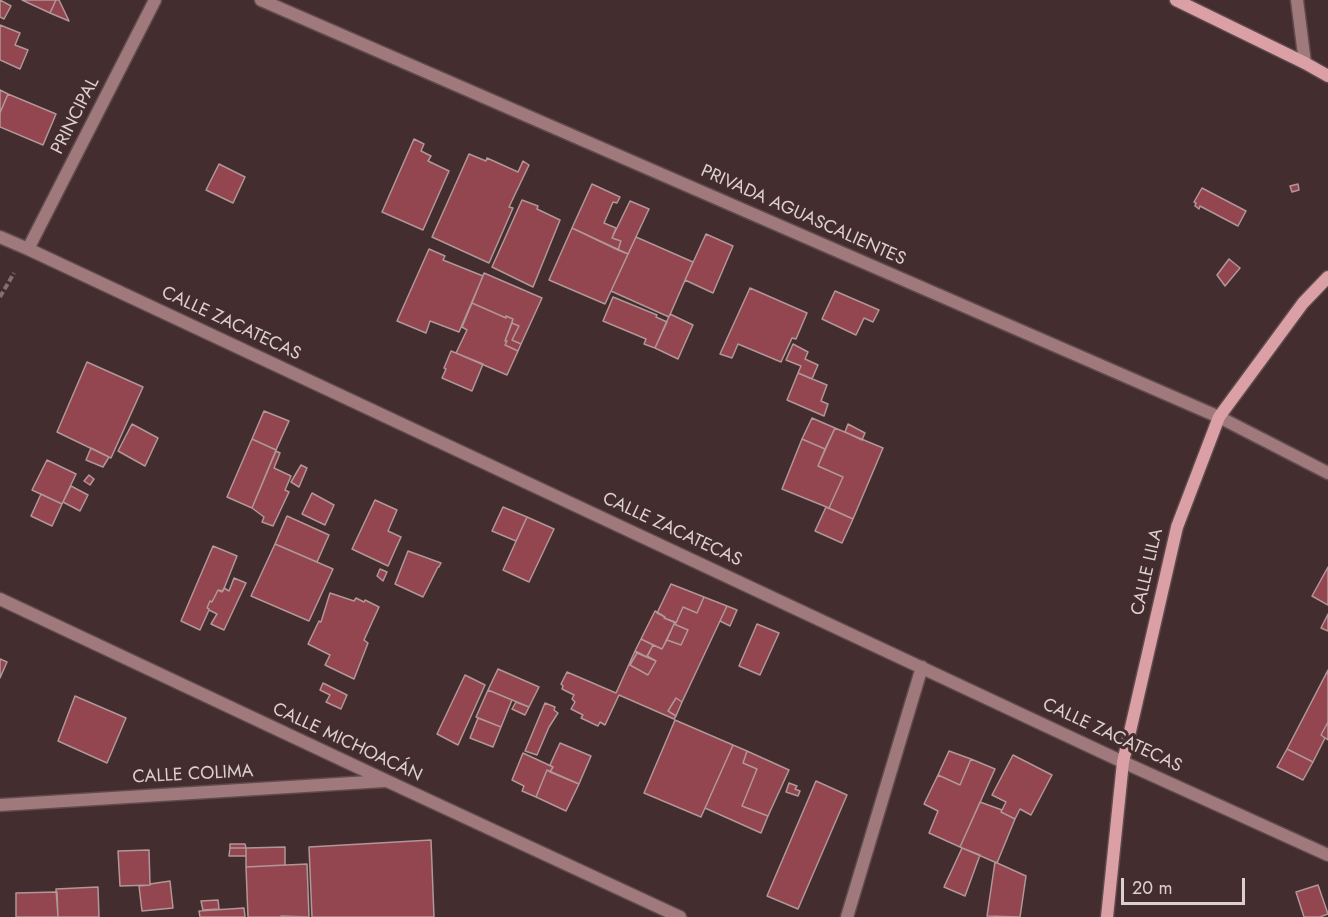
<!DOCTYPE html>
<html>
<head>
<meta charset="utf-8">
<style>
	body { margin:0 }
	#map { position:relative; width:1328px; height:917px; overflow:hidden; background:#432d2f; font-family:Jost,sans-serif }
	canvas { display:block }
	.scale { position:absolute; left:1121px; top:878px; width:124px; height:27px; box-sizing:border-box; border:3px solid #ddcfd0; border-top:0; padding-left:8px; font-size:18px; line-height:21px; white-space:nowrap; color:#ddcfd0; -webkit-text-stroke:4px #432d2f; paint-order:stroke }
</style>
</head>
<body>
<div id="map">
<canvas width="1328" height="917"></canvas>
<div class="scale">20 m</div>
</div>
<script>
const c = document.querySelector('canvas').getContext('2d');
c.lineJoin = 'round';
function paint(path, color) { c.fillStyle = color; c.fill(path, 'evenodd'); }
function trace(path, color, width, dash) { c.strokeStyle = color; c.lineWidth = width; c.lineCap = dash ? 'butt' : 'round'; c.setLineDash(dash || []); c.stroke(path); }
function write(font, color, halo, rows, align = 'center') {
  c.font = font + ' Jost,sans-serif'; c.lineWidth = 6; c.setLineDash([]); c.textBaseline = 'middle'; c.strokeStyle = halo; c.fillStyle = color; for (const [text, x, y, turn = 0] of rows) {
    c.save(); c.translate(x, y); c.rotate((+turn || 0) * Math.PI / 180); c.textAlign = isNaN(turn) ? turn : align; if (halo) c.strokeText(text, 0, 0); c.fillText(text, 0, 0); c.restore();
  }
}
const building = new Path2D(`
	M0,0L11,6L4,19L0,17Z
	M22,0H56L50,13Z
	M56,0H59L69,21L50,13Z
	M0,25L20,33L15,45L28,50L20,69L0,60Z
	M0,90L8,94L0,113Z
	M8,94L56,114L43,145L0,127V113Z
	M414,139L424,144L421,151L431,156L428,161L449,171L423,230L382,212Z
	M469,154L486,161L487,158L518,172L523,161L529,165L509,207L513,208L489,263L432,237Z
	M219,164L245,177L233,203L206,190Z
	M592,184L620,197L617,203L613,202L604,223L616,228L612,238L621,241L618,250L572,228Z
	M1298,184L1299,190L1292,192L1290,186Z
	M1202,188L1246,211L1238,226L1200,206L1199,209L1195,206L1196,203L1194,202Z
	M522,200L538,206L537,209L560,220L533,287L492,267Z
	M630,201L649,209L628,254L618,250L621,241L612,238Z
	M572,228L628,254L605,304L549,280Z
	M706,234L733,246L713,293L685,280Z
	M636,237L693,262L669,317L611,291Z
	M429,249L445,256L443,260L483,276L459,332L430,321L426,333L397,321Z
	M1229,259L1240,268L1225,286L1217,275Z
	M484,273L542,298L521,344L512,340L519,326L512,323L513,319L506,316V318L472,303Z
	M750,288L807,313L796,339L792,338L781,362L738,344L732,358L720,354Z
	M835,291L879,310L873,322L864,318L856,335L822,319Z
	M613,297L657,315L656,317L667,322L655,348L644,344L646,339L603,321Z
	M472,303L506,318V316L513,319L505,341H507L505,345L518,351L507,375L456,353L467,330L462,327Z
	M670,314L693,325L678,359L655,348Z
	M512,323L519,326L512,340L521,344L518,351L505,345L507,341H505Z
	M793,344L808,352L805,359L818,365L812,379L798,373L801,366L786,360Z
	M451,351L483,364L472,391L442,378L446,369L444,368Z
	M87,362L143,387L111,458L57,432Z
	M798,373L827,385L821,401L828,404L824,416L787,400Z
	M264,411L289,421L276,450L252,439Z
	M812,418L835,428L825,449L802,439Z
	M132,424L158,438L145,466L118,451Z
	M848,424L865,433L862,440L845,432Z
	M835,428L883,448L853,519L829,508L843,477L818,466Z
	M252,439L276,450L252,508L227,497Z
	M802,439L825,449L818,466L843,477L829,508L782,489Z
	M91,448L109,457L103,467L86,460Z
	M276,451L280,453L274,468L291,476L285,490L289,492L273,526L262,522L264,517L252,508Z
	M47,460L76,474L62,504L32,490Z
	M301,465L307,468L299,487L291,482Z
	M89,475L94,479L90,485L84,481Z
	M71,486L88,495L80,511L63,502Z
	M312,493L334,505L325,525L302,514Z
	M41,494L62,504L52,526L31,516Z
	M375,500L397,510L388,531L401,537L388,566L352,549Z
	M503,507L527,517L516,541L492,531Z
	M826,507L853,519L842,543L815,531Z
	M287,516L329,535L317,562L275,544Z
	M527,517L554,529L529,582L503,570Z
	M275,544L333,569L309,621L251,596Z
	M213,546L237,556L223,591L218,590L212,602L210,601L207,608L209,609V610L200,630L181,621Z
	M408,551L441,563L439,567H438L423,597L395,584Z
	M1328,567V605L1312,596Z
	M380,569L387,572L383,581L377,576Z
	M234,578L246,583L224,630L211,624L217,614L209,610V609L207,608L210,601L212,602L218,590L222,592L224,588L229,591Z
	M671,584L704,597L697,613L683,607L676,623L664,618L665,617L657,613Z
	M330,593L354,601L356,598L364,602L365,600L379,607L364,640L368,643L354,679L325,665L330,655L308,644L319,621L321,622Z
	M704,597L727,606L682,702L676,698L668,711L676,716L674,719L619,695L605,725L600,722L598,726L581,718L583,715L571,709L575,702L572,699L574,695L562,689L563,686L561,684L567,672L616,693L635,651L637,653L630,665L648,675L656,661L647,656L653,645L662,649L667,640L681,645L688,630L674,624L675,622L676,623L683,607L697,613Z
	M727,606L737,610L730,626L720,621Z
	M655,611L665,617L664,618L675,622L662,649L641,639Z
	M1328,614V631L1321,628Z
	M674,624L688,630L681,645L667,640Z
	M757,624L779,633L760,675L739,666Z
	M641,639L653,645L647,657L635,651Z
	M637,653L656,661L648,675L630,665Z
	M0,659L7,662L0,678Z
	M498,669L539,687L529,707L488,690Z
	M1328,670V722L1321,735L1325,738L1313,762L1287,749Z
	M465,675L485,685L458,745L437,734Z
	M323,683L347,695L341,709L326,702L330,695L320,690Z
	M488,690L512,700L501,727L476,717Z
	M75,696L126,718L107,763L58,741Z
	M676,698L682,702L676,716L668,711Z
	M516,702L529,707L525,715L512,709Z
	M545,703L555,707L554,710L558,713L549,727L537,755L525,751Z
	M478,718L501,727L493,747L470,738Z
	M675,720L733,745L701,817L644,793Z
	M1328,722V740L1321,735Z
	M560,743L591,756L579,784L550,772L553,767L550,765Z
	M733,745L747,751L743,763L757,769L742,806L768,816L761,833L705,808Z
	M1287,749L1313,762L1303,780L1277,767Z
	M747,751L789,770L768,816L742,806L757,769L743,763Z
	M949,751L971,759L960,785L938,775Z
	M523,753L553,767L550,772L547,770L536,797L522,791L524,786L512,780Z
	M1013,755L1052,775L1031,815L1020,809L1015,819L1001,812L1006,802L992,795Z
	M971,759L995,769L960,847L929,833L938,811L924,804L938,775L960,785Z
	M547,770L579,784L566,811L536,797Z
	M816,781L847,795L798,909L767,896Z
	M789,783L797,786L795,789L800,791L798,796L786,792Z
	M980,802L1002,810L1001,812L1015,819L997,863L960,847Z
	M431,840L434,917H312L309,847Z
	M230,844H245L246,848H230Z
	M285,847V865L246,867V848Z
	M230,848H246V856H229Z
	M962,848L980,855L965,896L944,887Z
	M149,850L150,885L120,886L118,851Z
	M995,862L1026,876L1020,917L987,916Z
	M307,864L309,917L281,916V917H248L246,867Z
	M170,881L173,908L142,911L139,886L150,885V884Z
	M1318,885L1328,914L1320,917H1304L1296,892Z
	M98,887L99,917H58L56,889Z
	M57,892L58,917H16V893Z
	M218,900L219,909L203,910L201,901Z
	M244,908L245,917H200L199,911Z`);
paint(building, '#934550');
trace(building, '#b19798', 1.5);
const street = new Path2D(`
	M261,0L1219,417L1328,473
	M1297,0L1305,63
	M0,237L28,249L1123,762L1328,855
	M28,249L155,0
	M0,599L387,781L680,917
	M0,805L385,781
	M847,917L922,667`);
const secondary = new Path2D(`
	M1176,0L1305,63L1328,76
	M1107,917L1123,762L1177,527L1219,417L1303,303L1328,277`);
trace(street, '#5f4a4c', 15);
trace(secondary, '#5f4a4c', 15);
trace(new Path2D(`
	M0,297L14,273`), '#827071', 4, [6, 3]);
trace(street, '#9f797c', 12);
trace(secondary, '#dba0a5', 12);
write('18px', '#ddcfd0', '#432d2f', [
	["PRINCIPAL",76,116,-63],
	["PRIVADA AGUASCALIENTES",803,216,24],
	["CALLE ZACATECAS",231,324,25],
	["CALLE ZACATECAS",672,530,25],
	["CALLE LILA",1148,572,-77],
	["CALLE ZACATECAS",1112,736,25],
	["CALLE MICHOACÁN",347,743,25],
	["CALLE COLIMA",193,775,-3]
]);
</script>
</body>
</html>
